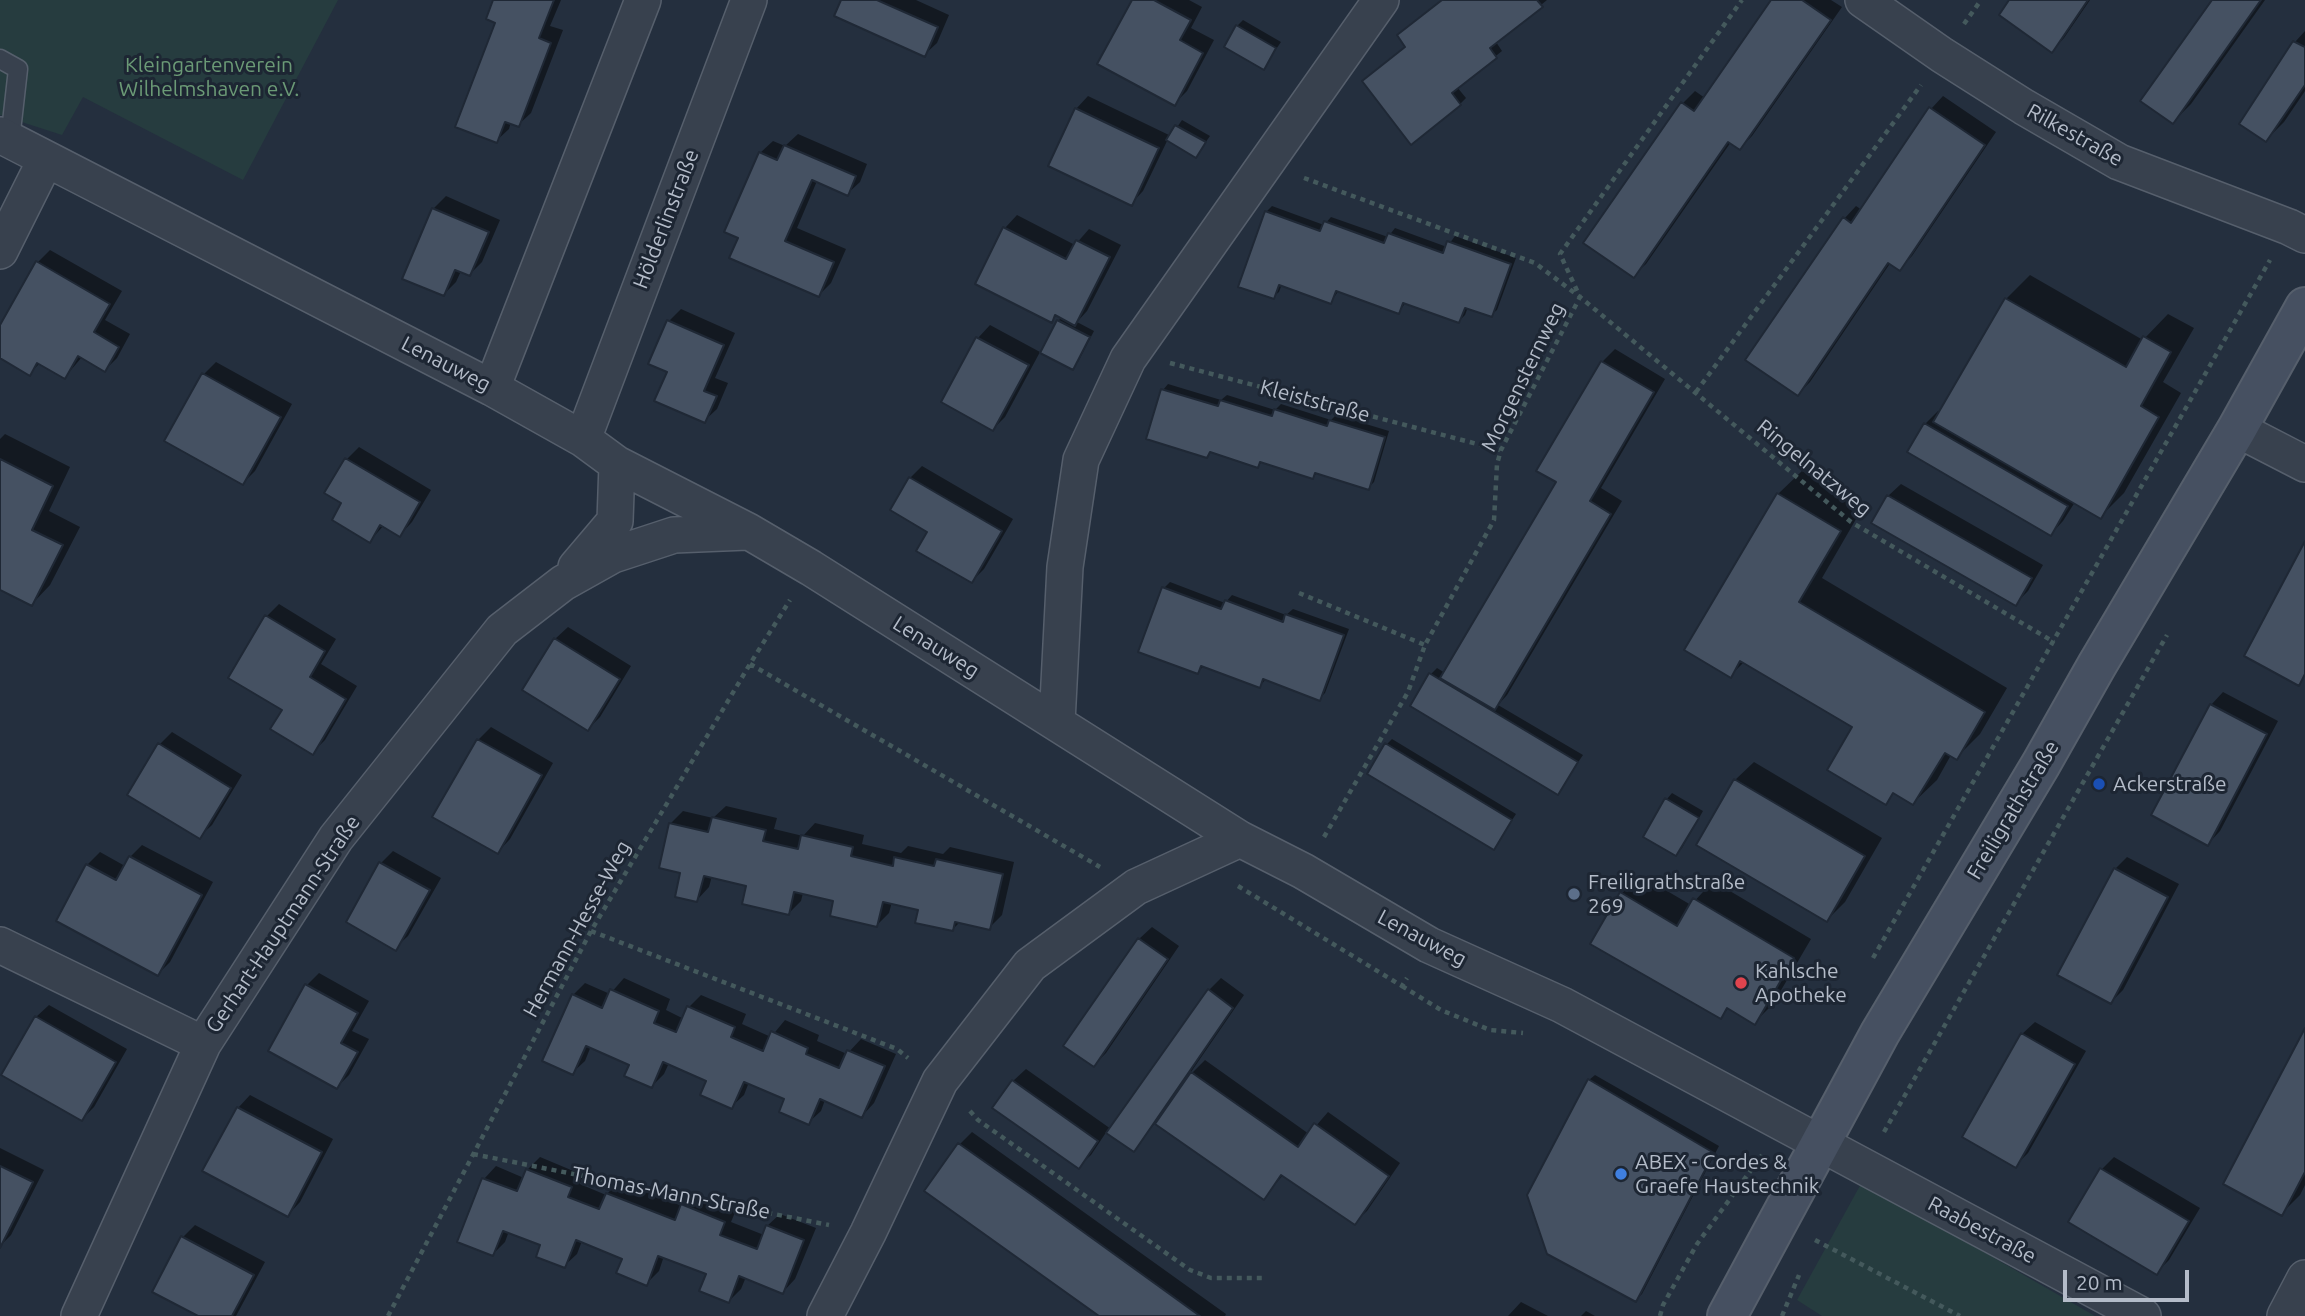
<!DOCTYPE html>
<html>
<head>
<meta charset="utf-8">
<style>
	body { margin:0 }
	#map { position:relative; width:2305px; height:1316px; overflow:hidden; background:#242f3e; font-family:Ubuntu,sans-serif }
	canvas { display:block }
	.scale { position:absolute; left:2063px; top:1270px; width:126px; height:32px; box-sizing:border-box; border:4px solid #b4bcc9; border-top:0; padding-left:9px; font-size:21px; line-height:24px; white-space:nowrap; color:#b4bcc9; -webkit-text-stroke:5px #1d2633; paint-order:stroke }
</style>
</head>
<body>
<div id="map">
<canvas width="2305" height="1316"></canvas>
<div class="scale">20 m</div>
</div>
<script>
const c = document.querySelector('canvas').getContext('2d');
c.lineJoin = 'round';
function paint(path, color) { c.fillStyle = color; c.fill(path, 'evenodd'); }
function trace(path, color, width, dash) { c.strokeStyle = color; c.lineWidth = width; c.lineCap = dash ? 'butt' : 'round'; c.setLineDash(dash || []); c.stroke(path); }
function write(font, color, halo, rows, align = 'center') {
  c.font = font + ' Ubuntu,sans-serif'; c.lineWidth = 6; c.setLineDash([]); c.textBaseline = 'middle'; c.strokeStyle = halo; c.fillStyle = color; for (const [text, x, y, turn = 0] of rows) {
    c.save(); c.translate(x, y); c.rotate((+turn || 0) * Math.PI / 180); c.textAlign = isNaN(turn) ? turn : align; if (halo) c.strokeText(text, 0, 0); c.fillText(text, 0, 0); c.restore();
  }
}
paint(new Path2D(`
	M0,0H338L243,180L83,97L62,135L0,115Z
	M1862,1182L2095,1316H1822L1797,1300Z`), '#263c3f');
paint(new Path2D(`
	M495,0H561L550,26L563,30L531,113L518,125L511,122L509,129L496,141L498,22Z
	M843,0H916L949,15L937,43L924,55Z
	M1134,0H1189L1202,7L1191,28L1214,40L1187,91L1174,104Z
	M1443,0H1547L1496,42L1502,51L1457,87L1466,98L1460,104L1407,46Z
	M1773,0H1831L1842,7L1752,136L1740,148L1731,142L1646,264L1633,276L1682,104L1695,91L1705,98Z
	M2011,0H2090L2064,38L2052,51Z
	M2214,0H2265L2191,104L2173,122Z
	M1243,20L1281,42L1263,68L1237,26Z
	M2305,31V91L2284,122L2266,140L2242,124L2295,42Z
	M1088,96L1171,136L1182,120L1210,136L1196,156L1168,139L1143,191L1131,204L1076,109Z
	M1943,96L1996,132L1912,256L1900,268L1891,262L1810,382L1798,394L1844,219L1856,206L1862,210L1931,109Z
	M798,134L867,164L860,182L847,194L817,181L797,228L846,249L831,283L819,295L741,237L760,153L773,141L785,146Z
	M446,196L500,220L482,262L470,274L461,271L456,282L444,294L433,209Z
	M1272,206L1324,225L1331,217L1388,237L1395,228L1447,247L1455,236L1516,258L1497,310L1491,315L1468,307L1465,315L1459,321L1406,302L1399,312L1339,290L1331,302L1282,284L1279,292L1273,297L1266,212Z
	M1017,215L1075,245L1089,229L1121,245L1087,311L1077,322L1094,331L1078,362L1072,368L1058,321L1062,317L1058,314L1052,320L977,283L1005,228Z
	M50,250L122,291L105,320L130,334L117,358L105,370L82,357L65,377L40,363L30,373L0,356V329L38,262Z
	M2030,275L2143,340L2168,314L2194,328L2163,382L2181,393L2124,493L2100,517L2075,502L2063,521L2051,534L1925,424L1938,411L1940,413L2006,299Z
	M681,309L735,333L715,378L728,383L717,409L704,421L669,371V321Z
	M990,325L1040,352L1005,417L993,429L943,402L978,338Z
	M1615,349L1665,379L1601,488L1622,501L1507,695L1498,705L1583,755L1558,792L1431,674L1437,668L1445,673L1558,481L1539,470L1602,362Z
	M216,362L292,404L255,471L243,483L204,374Z
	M1168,384L1221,400L1227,395L1275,410L1281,404L1331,420L1336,415L1389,431L1374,482L1368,488L1318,472L1313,477L1263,461L1258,466L1212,451L1207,456L1163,390Z
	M5,434L70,467L49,511L80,527L50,585L32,604L0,588V439Z
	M359,447L431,490L412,522L400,535L384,525L370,541L344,502L327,492L347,459Z
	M922,466L1013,519L984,569L972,581L930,531L910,478Z
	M1802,471L1863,507L1822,578L2007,688L1980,734L1956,758L1951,755L1937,780L1913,803L1895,792L1885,802L1855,726L1744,662L1731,675L1778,494Z
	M1901,484L2043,565L2028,591L2016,603L1888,496Z
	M1170,582L1225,603L1232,595L1286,615L1293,609L1349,629L1325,693L1319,699L1266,679L1260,686L1203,667L1197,672L1164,588Z
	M279,604L336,639L321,664L357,686L325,740L313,752L284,709L267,616Z
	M568,627L631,666L600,717L588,729L555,639Z
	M2223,692L2278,721L2220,831L2208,844L2211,705Z
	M491,727L553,763L510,839L498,852L478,740Z
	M172,732L242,775L212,825L199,837L160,744Z
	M1392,739L1516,814L1494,848L1387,744Z
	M1754,762L1882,838L1845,902L1827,920L1735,780Z
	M1672,793L1703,811L1682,848L1676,854L1667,799Z
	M726,806L777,818L774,829L803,836L815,823L864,835L862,844L901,853L908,846L943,854L950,847L1014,862L1002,915L989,928L961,921L953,929L921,909L892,902L889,913L877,925L835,900L803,893L801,901L789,913L748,885L712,876L709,887L697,900L682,871L670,824L683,811L713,818Z
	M142,845L213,882L170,962L158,974L58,920L87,865L100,852L125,866L130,857Z
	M393,851L441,878L408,936L395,948L381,863Z
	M2127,857L2179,884L2123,990L2111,1002L2115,869Z
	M1640,875L1691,905L1713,881L1811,939L1773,1004L1755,1022L1730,1007L1720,1017L1622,893Z
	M1152,927L1179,946L1106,1053L1094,1065L1139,939Z
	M319,973L369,1001L352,1031L369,1039L349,1075L337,1087L307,985Z
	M624,978L670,999L666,1010L684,1019L689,1007L701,995L746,1014L742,1024L771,1037L785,1020L819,1035L817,1041L847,1054L861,1039L896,1054L874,1103L862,1116L825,1100L821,1111L808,1123L786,1098L749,1082L744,1095L731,1107L709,1080L669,1063L664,1074L652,1086L632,1064L591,1046L585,1061L572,1073L573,995L585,983L610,994Z
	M1221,978L1244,995L1191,1072L1192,1073L1205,1060L1309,1134L1328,1112L1400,1163L1367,1211L1354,1223L1284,1174L1264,1197L1156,1122L1133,1150L1107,1131L1091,1155L1078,1167L1013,1081L1026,1069L1111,1129L1209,990Z
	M49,1005L127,1049L94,1107L82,1119L36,1017Z
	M2035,1022L2086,1051L2028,1153L2016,1165L2022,1034Z
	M2305,1032V1185L2300,1195L2281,1214Z
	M1595,1075L1719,1146L1642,1294L1636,1300L1589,1080Z
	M250,1095L333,1139L300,1202L288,1215L238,1108Z
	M972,1132L1226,1314L1225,1316H1102L927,1191L960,1144Z
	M0,1148L44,1170L11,1235L0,1246Z
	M540,1157L583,1175L580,1184L606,1195L619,1181L682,1206L695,1193L736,1210L731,1222L764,1235L767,1226L780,1214L816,1228L795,1279L783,1292L746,1277L741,1289L729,1301L708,1273L664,1256L659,1271L646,1284L624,1258L582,1241L577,1254L564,1266L543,1244L509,1231L505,1242L493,1254L459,1241L484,1179L496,1166L524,1178L527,1170Z
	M2114,1157L2200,1208L2169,1260L2157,1272L2102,1169Z
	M195,1225L265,1262L236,1316H201L183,1237Z
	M1521,1302L1548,1316H1508Z
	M1586,1311L1595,1316H1581Z`), '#0007');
const building = new Path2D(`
	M493,0H554L539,38L551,43L519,127L505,122L497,143L455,127L495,23L486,19Z
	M841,0H877L938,27L925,57L834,16Z
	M1132,0H1154L1191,20L1180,40L1203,53L1175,106L1097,64Z
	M1442,0H1537L1543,7L1490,48L1497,58L1452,93L1461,105L1411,145L1362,81L1405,47L1397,35Z
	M1771,0H1802L1831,20L1740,150L1728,142L1634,278L1583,243L1681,102L1694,111Z
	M2009,0H2088L2052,53L1999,15Z
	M2212,0H2261L2173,124L2140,101Z
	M1236,25L1276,48L1264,70L1224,47Z
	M2293,41L2305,47V85L2266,142L2239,124Z
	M1929,107L1985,145L1900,271L1888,263L1798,396L1745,360L1843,217L1851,223Z
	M1075,108L1159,148L1132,206L1048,166Z
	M1175,125L1206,142L1196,158L1166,140Z
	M784,145L856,176L848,196L812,180L785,241L834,262L819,297L729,258L738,238L724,232L759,152L777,160Z
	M432,208L489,232L470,276L455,270L444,296L402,279Z
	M1265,211L1320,231L1324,221L1384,243L1388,233L1443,253L1447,241L1511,264L1492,317L1465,308L1459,323L1403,303L1399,314L1336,291L1331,304L1279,285L1274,299L1238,287Z
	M1003,227L1066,259L1076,240L1110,257L1075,326L1055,315L1052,323L975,284Z
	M36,261L110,304L94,332L119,347L105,372L78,356L65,379L37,363L30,376L0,358V325Z
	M2005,298L2126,367L2143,336L2171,352L2141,406L2159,417L2101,519L1933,422Z
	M667,320L724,345L704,391L717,396L705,423L654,401L667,372L648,364Z
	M1057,320L1090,337L1073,370L1040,353Z
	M976,337L1029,365L993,431L941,402Z
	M1601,361L1654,392L1590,501L1611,514L1495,710L1440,678L1556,482L1536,471Z
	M202,373L281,417L243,485L164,441Z
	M1161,389L1218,406L1220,400L1272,416L1274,409L1327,426L1329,420L1385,437L1369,490L1315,473L1313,479L1260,462L1258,468L1210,452L1207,458L1146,439Z
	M1924,423L2068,506L2051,536L1907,452Z
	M345,458L420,502L400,537L380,525L370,543L332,520L341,503L324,493Z
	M0,459L53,486L32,530L63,545L32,606L0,590Z
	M909,477L1002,531L972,583L916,551L927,532L890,510Z
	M1777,493L1841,531L1799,602L1985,712L1957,760L1945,753L1913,805L1893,793L1886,805L1827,770L1852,727L1740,661L1731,678L1684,650Z
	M1887,495L2032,578L2016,606L1871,523Z
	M2305,541V674L2299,686L2244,656Z
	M1162,587L1221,609L1225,600L1283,622L1285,614L1344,635L1320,701L1263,679L1260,688L1201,666L1198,674L1138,652Z
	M265,615L325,651L310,677L346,699L313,755L270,729L282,710L228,678Z
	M554,638L620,679L588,731L522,690Z
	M1429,673L1578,762L1558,795L1410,706Z
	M2210,704L2267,734L2208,846L2151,815Z
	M477,739L542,775L498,854L432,817Z
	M158,743L231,788L200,839L127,795Z
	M1385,743L1512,820L1494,850L1367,774Z
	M1734,779L1865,856L1827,922L1696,845Z
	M1665,798L1699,818L1676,856L1643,837Z
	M712,817L766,830L763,841L798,849L801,835L853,847L851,856L893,866L894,857L934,866L936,859L1003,874L990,930L955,922L953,931L915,923L918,910L883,902L877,927L830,916L833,901L794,892L789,915L742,904L746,886L704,876L697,902L675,897L680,873L659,868L669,823L708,832Z
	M129,856L202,895L158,976L56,921L86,864L116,880Z
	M379,862L430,890L396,951L346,922Z
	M2114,868L2168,897L2111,1004L2057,975Z
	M1620,892L1677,926L1693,898L1794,958L1755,1025L1727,1008L1721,1019L1590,944Z
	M1138,938L1168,959L1094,1067L1063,1046Z
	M305,984L358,1013L341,1043L358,1052L337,1089L268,1051Z
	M610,989L659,1011L654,1023L676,1032L687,1006L735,1027L731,1037L763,1051L771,1031L808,1048L806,1054L839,1068L847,1050L885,1066L862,1118L820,1099L809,1125L779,1112L784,1099L744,1082L732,1109L700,1095L706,1081L663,1062L652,1088L624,1076L629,1065L586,1046L573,1075L542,1061L572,994L602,1008Z
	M1208,989L1233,1008L1134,1152L1106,1133Z
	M35,1016L116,1062L82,1121L1,1075Z
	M2305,1028V1172L2282,1216L2223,1184Z
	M2021,1033L2075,1064L2016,1168L1962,1137Z
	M1191,1072L1298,1147L1314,1123L1389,1176L1355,1225L1281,1175L1264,1200L1155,1124Z
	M1588,1079L1714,1153L1636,1302L1547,1254L1527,1195Z
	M1012,1080L1098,1141L1079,1169L992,1108Z
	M237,1107L322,1152L288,1217L202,1171Z
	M958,1143L1035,1197L1200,1316H1099L924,1191Z
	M0,1166L33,1182L0,1248Z
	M2100,1168L2189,1221L2157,1275L2068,1222Z
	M526,1169L572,1187L568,1197L599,1209L606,1193L675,1220L681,1204L725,1222L720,1235L757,1249L766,1225L804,1240L783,1294L739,1276L729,1303L699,1291L706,1274L658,1256L647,1286L616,1273L622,1259L576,1240L565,1268L536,1257L540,1245L503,1231L493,1256L457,1242L482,1178L517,1191Z
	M181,1236L254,1275L232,1316H198L152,1292Z`);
paint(building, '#455162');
trace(building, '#1f2835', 2);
const service = new Path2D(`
	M0,59L18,69L10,140`);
const minor = new Path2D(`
	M1863,0L1942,55L2024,107L2119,162L2289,227L2305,235
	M0,135L492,388L583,439L617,464L748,531L811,568L1240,839L1303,871L1429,945L1562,1005L2143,1316
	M0,251L46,159
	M492,388L643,0
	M2237,429L2305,464
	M583,439L749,0
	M576,567L615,521L617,464
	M1057,722L1065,567L1081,460L1128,359L1381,0
	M0,945L203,1044
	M79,1316L203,1044L336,838L502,630L563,583L613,555L674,535L747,532
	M825,1316L868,1233L940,1081L1030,965L1136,887L1240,839
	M2285,1316L2305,1278`);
const secondary = new Path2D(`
	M1727,1316L1880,1033L2041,764L2097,665L2237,429L2305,307`);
trace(service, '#565f6c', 21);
trace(minor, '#565f6c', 38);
trace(secondary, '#565f6c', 42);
trace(new Path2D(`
	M1964,24L1981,0
	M1304,178L1535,263L1580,297L1851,522L2054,642
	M1170,363L1500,450
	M1696,392L1921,85
	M1299,593L1425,645
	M750,664L1100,867
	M1324,837L1408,692L1425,645L1494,520L1497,464L1501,450L1580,297L1560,254L1742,0
	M1238,886L1402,986L1407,978
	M591,931L897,1049L908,1058
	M1873,958L2270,260
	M1402,986L1441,1010L1490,1030L1523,1033
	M970,1111L978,1120L1190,1270L1211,1278H1263
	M1884,1132L2167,635
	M473,1154L829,1225
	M1815,1240L1960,1316
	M388,1316L591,931L750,664L790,600
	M1660,1316L1663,1305L1697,1244L1762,1155
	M1782,1316L1799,1275`), '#44595c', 4.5, [5, 5]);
trace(service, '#38414e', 18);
trace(minor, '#38414e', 35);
trace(secondary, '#465061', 38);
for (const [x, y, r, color] of [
	[2099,784,7,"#1a4fb4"],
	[1574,894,7,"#5c6f8a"],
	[1741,983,7,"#e0444e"],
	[1621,1174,7,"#3f7fe0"]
]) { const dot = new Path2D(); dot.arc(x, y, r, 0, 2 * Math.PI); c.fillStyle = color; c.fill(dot); trace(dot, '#1d2633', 2.5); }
write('21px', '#6b9a76', '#1d2633', [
	["Kleingartenverein",209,65],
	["Wilhelmshaven e.V.",209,89]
]);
write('21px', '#b4bcc9', '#1d2633', [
	["Rilkestraße",2075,135,29],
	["Hölderlinstraße",666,219,-69],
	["Lenauweg",446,364,27],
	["Morgensternweg",1523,377,-64],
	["Kleiststraße",1315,401,15],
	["Ringelnatzweg",1814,468,39],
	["Lenauweg",936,647,32],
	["Freiligrathstraße",2013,810,-59],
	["Gerhart-Hauptmann-Straße",283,924,-56],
	["Hermann-Hesse-Weg",577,929,-61],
	["Lenauweg",1422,938,28],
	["Thomas-Mann-Straße",671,1193,11],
	["Raabestraße",1982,1230,28]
]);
write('21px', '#b4bcc9', '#1d2633', [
	["Ackerstraße",2113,784],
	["Freiligrathstraße",1588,882],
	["269",1588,906],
	["Kahlsche",1755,971],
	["Apotheke",1755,995],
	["ABEX - Cordes &",1635,1162],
	["Graefe Haustechnik",1635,1186]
], 'left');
</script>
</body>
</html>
